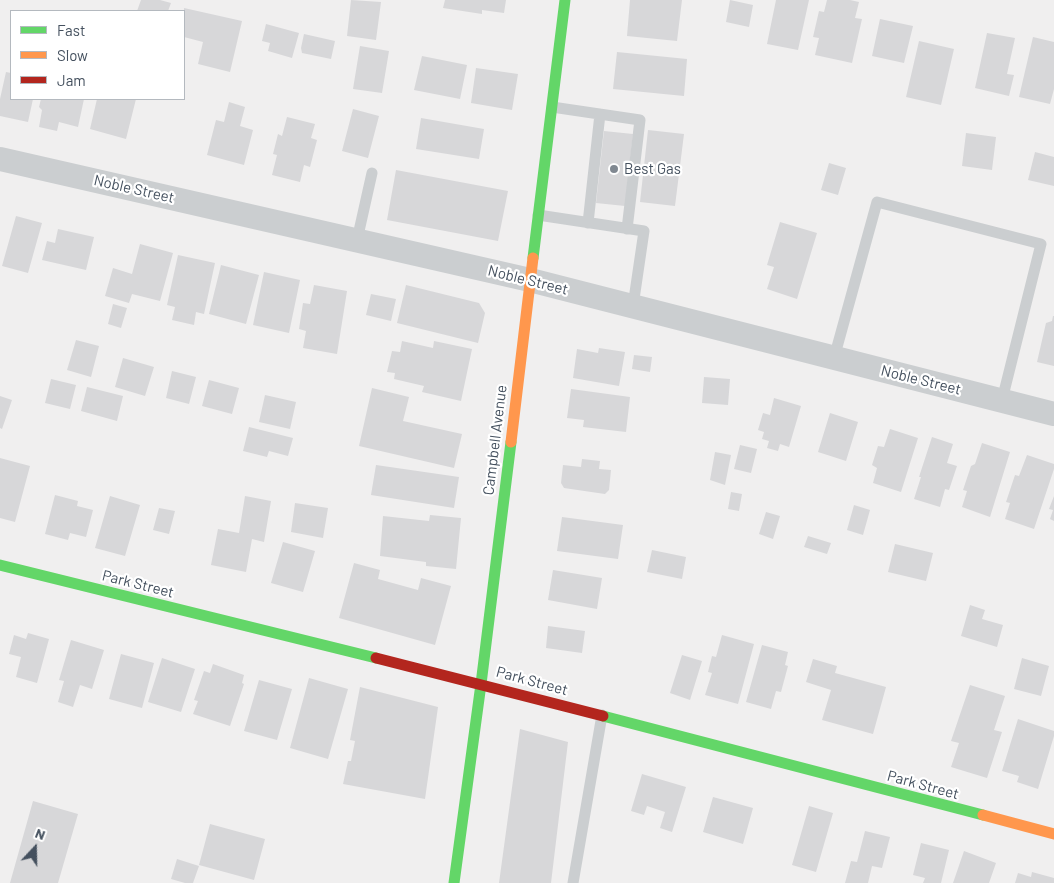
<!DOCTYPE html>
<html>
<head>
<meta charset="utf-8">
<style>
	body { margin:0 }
	#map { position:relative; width:1054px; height:883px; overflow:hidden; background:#f0efef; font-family:Barlow,sans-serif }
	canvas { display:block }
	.legend { position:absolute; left:10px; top:10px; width:175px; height:90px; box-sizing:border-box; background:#fff; border:1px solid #b4b9bf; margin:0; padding:6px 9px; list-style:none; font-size:15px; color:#44505e }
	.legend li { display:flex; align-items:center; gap:10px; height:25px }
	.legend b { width:25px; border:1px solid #b4b9bf }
	.north { position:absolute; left:10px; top:823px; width:50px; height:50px; -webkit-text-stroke:4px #fff; paint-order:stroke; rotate:21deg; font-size:14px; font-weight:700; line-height:20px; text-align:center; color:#44505e }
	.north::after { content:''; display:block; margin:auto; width:18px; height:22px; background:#44505e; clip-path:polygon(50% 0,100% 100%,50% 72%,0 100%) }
</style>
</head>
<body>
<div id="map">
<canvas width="1054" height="883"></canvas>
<ul class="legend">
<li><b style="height:6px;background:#63d668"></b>Fast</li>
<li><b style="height:6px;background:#ff974d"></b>Slow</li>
<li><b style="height:6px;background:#b3261e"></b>Jam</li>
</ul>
<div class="north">N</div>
</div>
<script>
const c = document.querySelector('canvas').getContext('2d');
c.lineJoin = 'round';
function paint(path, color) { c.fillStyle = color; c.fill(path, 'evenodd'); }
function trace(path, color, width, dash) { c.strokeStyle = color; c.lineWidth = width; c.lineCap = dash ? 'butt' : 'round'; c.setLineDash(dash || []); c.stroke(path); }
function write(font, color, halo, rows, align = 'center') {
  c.font = font + ' Barlow,sans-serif'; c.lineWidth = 4.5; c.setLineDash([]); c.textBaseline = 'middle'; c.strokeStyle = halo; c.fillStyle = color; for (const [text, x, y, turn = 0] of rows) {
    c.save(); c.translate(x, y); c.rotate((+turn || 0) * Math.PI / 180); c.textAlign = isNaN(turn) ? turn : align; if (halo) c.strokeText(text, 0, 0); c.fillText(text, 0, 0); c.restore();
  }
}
paint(new Path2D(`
	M141,0H160L171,3L168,11H137Z
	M351,0L381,2L376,40L347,36Z
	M445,0H506L504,13L482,10V14L443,8Z
	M630,0H682L677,41L627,36Z
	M730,0L753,5L749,27L726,22Z
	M776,0H809L798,50L767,44Z
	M827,0H850L859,2L855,18L862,19L852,63L815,55L819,38L813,37L819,11L824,12Z
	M184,8L242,21L230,72L198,64L203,42L184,37Z
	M880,19L913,26L904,63L872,56Z
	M266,24L299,33L292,58L268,51L270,43L262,41Z
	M987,33L1015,38L1007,74L1014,75L1009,96L975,88Z
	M304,34L335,41L331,59L302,53L301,48Z
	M1033,37L1054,42V89L1050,104L1019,97Z
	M919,41L954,49L941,105L906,97Z
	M360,46L389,51L382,93L353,89Z
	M617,52L687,59L684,96L613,89Z
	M422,56L467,65L460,99L414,90Z
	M476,68L518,74L512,110L471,103Z
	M6,72L11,73V99H33L28,122L0,116V99Z
	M41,99H84L78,127L59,122L57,131L39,127L42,110L39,107Z
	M97,99H136L126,139L90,129Z
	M229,102L245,107L240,126L253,130L244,165L207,155L216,120L224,122Z
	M353,109L379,116L368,158L342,151Z
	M287,117L315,124L311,138L317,140L310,167L304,165L300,182L272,175L277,155L273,154L278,134L282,136Z
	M421,118L484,129L479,159L416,149Z
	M648,130L684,134L675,206L640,202Z
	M604,131L633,134L625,206L596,203Z
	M966,133L996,137L992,170L962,166Z
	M1035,152L1054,157V186L1028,180Z
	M829,163L846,168L838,195L821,190Z
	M396,170L508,191L498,241L387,220Z
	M16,216L42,223L28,273L2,266Z
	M780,222L817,233L797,299L767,289L774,267L767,265Z
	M58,229L94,237L86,270L42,260L47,241L55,243Z
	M140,244L173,253L160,301L132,294L129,303L105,296L113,268L132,274Z
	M178,255L215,263L204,314L196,312L194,325L172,320L175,307L167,305Z
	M221,265L259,275L246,324L209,314Z
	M264,272L300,280L289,333L253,325Z
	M314,285L347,291L337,354L303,348L306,331L299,329L303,303L310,304Z
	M406,285L479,303L485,313L478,343L397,323Z
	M371,294L396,299L391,321L366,315Z
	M113,304L127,308L121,328L108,324Z
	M1053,316H1054V366L1037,362L1046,323L1052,321Z
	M76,340L99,346L91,377L67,370Z
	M402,341L433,348L434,341L472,349L461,401L422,392L424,386L394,379L395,373L387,372L392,351L400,352Z
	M599,348L625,352L619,386L573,378L577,349L598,353Z
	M634,355L652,357L650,372L632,369Z
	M123,358L154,367L145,396L115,387Z
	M172,371L196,377L189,404L166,398Z
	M704,377L730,379L728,405L702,403Z
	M51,379L76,385L70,409L45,403Z
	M209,380L239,388L232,414L202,406Z
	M87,387L123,396L117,421L81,411Z
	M372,388L409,397L403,421L462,434L454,468L359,446Z
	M571,389L630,397L626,432L583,427L584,420L567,418Z
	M265,395L296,402L290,429L259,422Z
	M0,396L12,400L2,429L0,428Z
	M774,398L801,406L789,447L780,444L778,451L767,448L769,441L762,439L764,432L758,430L763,413L770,415Z
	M830,413L858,422L846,461L818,452Z
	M249,427L293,438L288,456L269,451L267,457L243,451Z
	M890,429L918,438L901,492L873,483L877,468L872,465L878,446L884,447Z
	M932,437L953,444L947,463L957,466L949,490L945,489L940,507L914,499L921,477H919Z
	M982,443L1010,452L990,517L962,507L967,491L963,490L971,466L975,464Z
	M740,445L757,449L751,473L734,469Z
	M715,452L731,455L725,485L710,480Z
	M1027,455L1054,464V469L1034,529L1005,519L1010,503L1006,502L1015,475L1019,476Z
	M0,458L30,466L15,522L0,518Z
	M582,459L600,461L599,469L611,470L609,490L605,494L564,488L561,483L563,465L581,467Z
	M376,465L459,477L454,508L371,495Z
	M731,492L742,494L739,511L728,509Z
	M55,495L78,501L77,506L93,510L86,537L70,533L68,540L45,534Z
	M110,496L140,505L125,556L95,548Z
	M245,496L271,501L264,542L252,539L246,572L211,565L218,529L239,533Z
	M1054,496V521L1050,519L1053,510L1049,509Z
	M295,503L328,508L323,538L291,532Z
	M854,505L870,510L863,535L847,530Z
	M159,508L175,511L169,534L153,530Z
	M766,512L780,516L773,539L759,534Z
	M430,515L461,518L456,569L426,566V562L380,556L383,516L429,521Z
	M562,517L623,525L618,559L557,551Z
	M808,536L831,543L827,554L804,547Z
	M283,542L315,551L303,592L271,583Z
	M895,544L933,553L926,581L888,572Z
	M652,550L686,557L682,579L647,572Z
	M354,563L380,570L378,579L418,590L421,578L451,586L435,645L339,618Z
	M553,570L602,578L597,609L548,600Z
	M970,605L985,610L982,619L1003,625L997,647L961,636Z
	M548,626L585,631L582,653L546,648Z
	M28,633L49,639L37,683L16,677L21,657L9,654L14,635L26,639Z
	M722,635L754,644L738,704L705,695L712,673L708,672L712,656L716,657Z
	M71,640L104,650L92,689L80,685L73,707L58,702L64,681L59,680Z
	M762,645L788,652L785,665L788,666L781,692L776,691L771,709L746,702Z
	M121,654L154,663L142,708L109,699Z
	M682,655L702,661L690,700L670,693Z
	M162,658L195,669L181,712L148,702Z
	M1022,658L1049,666L1041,696L1014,689Z
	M813,659L837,666L835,673L886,687L873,734L822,720L831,690L806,682Z
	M213,664L244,675L242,683L244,684L230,726L193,714L198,701L194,700L204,671L210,673Z
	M309,678L348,689L328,759L290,748Z
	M259,680L292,689L277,740L244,731Z
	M970,685L1005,696L994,730L1002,732L987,778L951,767L959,743L951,741Z
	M360,687L438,707L425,799L343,784L348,761H351L355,741L350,740Z
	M1018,719L1054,731V736L1038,789L1017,782L1019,776L1002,771Z
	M520,729L568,742L551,883H499Z
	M642,774L686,787L672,832L660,828L665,812L647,806L644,815L631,811Z
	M713,797L753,808L743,844L703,832Z
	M33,801L78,814L58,883H10Z
	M809,806L833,813L816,872L792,865Z
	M210,824L265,839L254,880L199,865Z
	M865,831L890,837L882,868L872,866L868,883H845L851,861L857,862Z
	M921,843L949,850L941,883H923L925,878L913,875Z
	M964,851L996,863L989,883H953Z
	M177,859L199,866L193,883H185L171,879Z
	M1032,872L1054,878V883H1015L1018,873L1031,877Z`), '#d7d7d9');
trace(new Path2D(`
	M552,107L640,120L627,229
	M538,215L644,231L633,306
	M588,223L600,114
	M357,240L372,173
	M834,358L877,202L1041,244L1002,400
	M573,883L602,715`), '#cbced0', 11);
trace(new Path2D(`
	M0,159L530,280L1054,414`), '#cbced0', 24);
trace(new Path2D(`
	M533,258L565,0
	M0,565L376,658
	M603,716L983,815
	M454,883L481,684L511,442`), '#63d668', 11);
trace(new Path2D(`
	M511,442L533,258
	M983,815L1054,834`), '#ff974d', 11);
trace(new Path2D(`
	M376,658L603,716`), '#b3261e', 11);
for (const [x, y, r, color] of [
	[614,169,5,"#808891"]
]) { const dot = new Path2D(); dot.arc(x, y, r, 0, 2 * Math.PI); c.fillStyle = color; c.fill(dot); trace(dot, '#fff', 2); }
write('15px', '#44505e', '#fff', [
	["Best Gas",624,169]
], 'left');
write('15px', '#44505e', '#fff', [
	["Noble Street",134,189,13],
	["Noble Street",528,280,14],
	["Noble Street",921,380,14],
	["Campbell Avenue",495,440,-83],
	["Park Street",138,584,14],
	["Park Street",532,681,15],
	["Park Street",923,785,15]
]);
</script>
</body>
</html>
